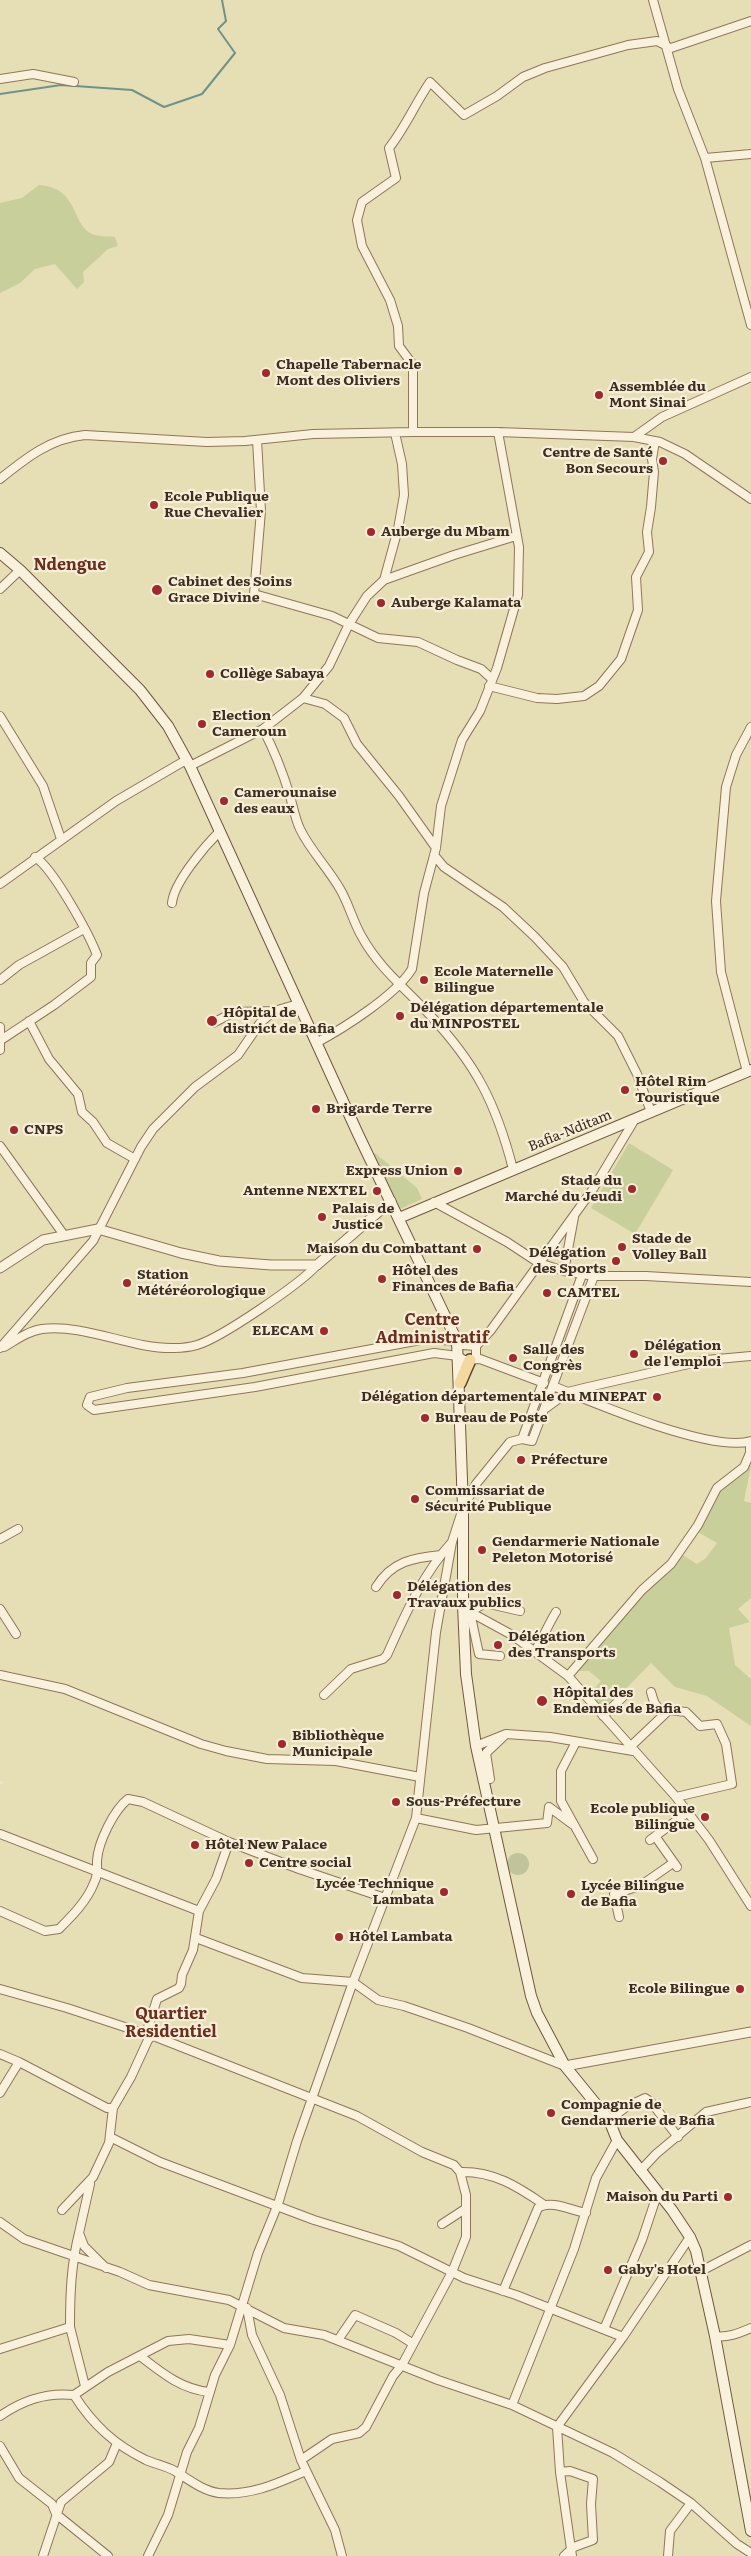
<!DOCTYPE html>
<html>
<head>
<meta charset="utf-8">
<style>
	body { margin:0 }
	canvas { display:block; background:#f0e4c8 }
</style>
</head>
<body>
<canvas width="751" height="2556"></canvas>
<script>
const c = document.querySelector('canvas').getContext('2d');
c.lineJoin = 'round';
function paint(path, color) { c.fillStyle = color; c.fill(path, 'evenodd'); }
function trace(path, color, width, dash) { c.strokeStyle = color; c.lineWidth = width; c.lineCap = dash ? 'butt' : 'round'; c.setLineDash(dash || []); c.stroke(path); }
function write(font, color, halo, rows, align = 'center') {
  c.font = font + ' Literata,serif'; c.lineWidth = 4.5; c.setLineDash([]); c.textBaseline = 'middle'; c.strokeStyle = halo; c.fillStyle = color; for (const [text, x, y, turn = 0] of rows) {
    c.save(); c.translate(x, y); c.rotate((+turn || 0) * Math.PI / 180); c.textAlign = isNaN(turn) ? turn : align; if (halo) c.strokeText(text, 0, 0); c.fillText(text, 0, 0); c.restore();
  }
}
paint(new Path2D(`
	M0,0H751V2556H0V1784L4,1783L0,1780Z`), '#e6deb5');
paint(new Path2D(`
	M39,185C81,188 70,227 95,235C101,237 109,236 115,237L118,246L108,249L83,272L84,282L77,289L55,264L35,269L20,283L0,293V203L22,198Z
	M629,1143L673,1170L635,1234L591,1208Z
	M375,1153L417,1188L422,1199L398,1210L372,1156Z
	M748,1464L751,1466L744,1501L751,1503V1598L738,1609L750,1622L729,1628L735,1665L751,1679V1726L707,1696L675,1687L651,1663L604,1711L589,1694L601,1681L589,1671H576L681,1554L697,1564L706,1558L717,1543L696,1531L717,1492L725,1483L736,1479Z`), '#c9cf9b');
paint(new Path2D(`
	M507 1864a11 11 0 1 1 22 0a11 11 0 1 1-22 0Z`), '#bfc49a');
trace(new Path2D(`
	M0,94L61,85L132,90L164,107L202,94L235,53L218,29L226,21L222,0`), '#6f938a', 2);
const minor = new Path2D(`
	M653,0L678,89L705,158L751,325
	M668,49L751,21
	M0,79L33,74L74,82
	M705,158L751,154
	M413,432V365L399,346L398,326L390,300L362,246L357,220L362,202L396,178L389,148C405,128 415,104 430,82L464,115L497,96L523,77L545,68L628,45L657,41L667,46
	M634,437L662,417L751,377
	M257,440L261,511L254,594L332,616L378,638L418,642L457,660L481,669L492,679
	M0,479C26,458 51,438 85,435L207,442L245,441L313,434L413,432H498L634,437L660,442L685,454L751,499
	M384,580L454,555L516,536
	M0,589L20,570
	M489,686L537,698L557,699L584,696L599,686L621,659L638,610L636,577L649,552L647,532L651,507L654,472L652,459L655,441
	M303,698L325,704L344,718L357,744L399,796L436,848
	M0,716L43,786L61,839
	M263,729C274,750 283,773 290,796C293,807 295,818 300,829C310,850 328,868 340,889C349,904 353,922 362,937C379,968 406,989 429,1014C476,1064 496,1103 513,1169
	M190,766L263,729L303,698L329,666L349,624L367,596L384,580L398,529L404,495L402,464L395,433
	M434,855L444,867L503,907L535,937L563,967L584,1002L618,1036L637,1074L651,1112
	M0,884L116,801L186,760
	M172,903C174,882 205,846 220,831
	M0,980L19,965L84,929
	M29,1021L49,1059L78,1094L82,1112L93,1122L107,1143L135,1159
	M213,1023L234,1012L274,1011
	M0,1027V1050
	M1,1040L54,1005L91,977V963L97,955C89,934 53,868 35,857
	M316,1043C344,1028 396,995 412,969L424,893L436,848L441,806L462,740L480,711L497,668L518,595L519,547L498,432
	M747,1072L721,972L716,901L726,787L736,755L751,727
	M0,1146L64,1235
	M434,1202L507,1242L539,1263L564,1271L594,1276H646L751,1282
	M564,1271L574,1217
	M476,1346L463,1345L457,1341L426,1339L243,1373L127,1388L90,1397L87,1405L94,1410L255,1387L434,1353L458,1356L464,1360L480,1359L544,1383
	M4,1347C16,1340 28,1331 42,1329C87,1324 130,1349 174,1348C182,1348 190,1347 197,1345C221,1338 300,1284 317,1265
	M0,1348L93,1241L141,1147L153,1129L195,1087L238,1055L260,1023L274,1011L298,1004
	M476,1359V1346L491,1330L593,1189L635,1119
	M553,1386C594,1403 712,1453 751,1441
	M546,1408L568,1392L584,1388L706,1360L751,1356
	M522,1439L582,1275
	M0,1539L18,1529
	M376,1587C392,1561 413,1558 441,1555
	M463,1605L470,1612L512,1635L568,1676L676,1797L709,1840L751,1906
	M0,1609L16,1634
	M535,1651C543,1638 548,1625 556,1612
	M500,1656L479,1654L470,1612L485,1603L520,1611
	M0,1675L65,1689L201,1744L226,1751L267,1759L336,1761L420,1777
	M568,1676L642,1590L671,1564L698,1525L717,1488L744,1467L750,1453V1442
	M651,1692L654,1702L663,1715
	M324,1695L351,1669L383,1659L387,1655C405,1615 422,1575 452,1542
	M603,1716L626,1694
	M576,1742L561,1771V1801L593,1859
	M476,1746L506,1734L550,1737L633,1751
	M630,1747L669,1710L686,1712L700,1726L717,1724L726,1744L732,1784L676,1797
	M490,1779L486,1753L505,1735
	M416,1818L476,1830L547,1823L549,1807L572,1824
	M0,1834L199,1911L216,1879L229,1842
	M655,1836L677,1867
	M650,1840L688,1812
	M0,1911L45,1931L59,1929C72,1916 87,1901 94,1883C98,1875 97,1870 97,1861C98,1842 114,1810 128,1799L143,1802L229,1842L299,1869L385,1898
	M619,1917L614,1894L640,1886L673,1863
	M196,1938L302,1978L353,1982L378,2000L404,2006L468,2028L565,2066
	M0,1989L67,2008L152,2036
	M146,2034L157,1999L179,1988L181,1984L182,1975L193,1950L199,1911
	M0,2054L19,2062
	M0,2093L19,2062L107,2108H113L131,2077L148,2040L152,2036L156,2037L357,2116L422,2152L454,2165L460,2172L466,2195V2237L452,2272L402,2365L393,2376L366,2427L359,2433L332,2439L301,2460
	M609,2120L626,2107L645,2098L651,2102L678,2137
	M110,2137L160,2162L314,2220L399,2246L464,2278L516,2295L623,2337
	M617,2140L596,2178L574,2249L512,2405L613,2453L660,2482L691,2503L737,2544L751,2553
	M640,2171L656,2154L706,2112L751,2102
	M460,2172C493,2171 517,2186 543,2204
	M90,2184L79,2233L84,2246L106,2268
	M62,2210L93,2177L109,2143L113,2108
	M0,2222L24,2239L120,2272L149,2285L229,2300L284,2328L324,2335L438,2380L512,2405
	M442,2224L465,2209
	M701,2271L751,2245
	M503,2291L538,2208C550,2199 573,2211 586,2213
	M247,2308L252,2335L280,2395L301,2460L335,2530L342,2556
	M70,2327C70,2295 71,2265 79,2233
	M604,2329L642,2240L658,2192
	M715,2336C728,2338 739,2333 751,2328
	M338,2340L355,2315L396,2333L412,2343
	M230,2345L189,2339L168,2341L108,2372L74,2395C93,2425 115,2445 146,2460C155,2464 166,2466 175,2471C188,2479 203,2491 219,2493C251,2496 278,2483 306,2471
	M0,2349L70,2327L85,2386
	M140,2356C162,2373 181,2389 209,2392
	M0,2416C23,2400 46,2392 74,2395
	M0,2446L19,2478L52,2504L56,2514L108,2556
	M560,2472L570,2471L593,2479L591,2504L593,2540L574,2547L564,2556
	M43,2556L61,2502L109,2462L117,2443
	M148,2556L168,2515L187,2452L199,2428L215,2375L230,2345L258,2253L278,2204L297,2141L353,1982L416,1818L436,1632L452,1542L463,1508L476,1484L510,1442L522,1439L532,1441L594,1276
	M572,2556L560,2472L557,2427L623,2337L690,2237
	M668,2556L670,2531L691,2503`);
const tertiary = new Path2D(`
	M0,1268L43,1240L98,1229L181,1253L219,1261L271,1265H317L391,1201
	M565,2066L751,2032`);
const secondary = new Path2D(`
	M0,553L20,570L140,690L168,726L190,766L358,1134L457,1341L463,1508V1605L466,1674L476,1746L531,1996L537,2013L565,2066L609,2120L617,2140L672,2210L690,2237L696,2251L715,2336L751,2531
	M399,1218L751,1070`);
const primary = new Path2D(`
	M460,1383L470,1360`);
trace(minor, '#8d765c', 10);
trace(tertiary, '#8d765c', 11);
trace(secondary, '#6f573f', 12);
trace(primary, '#5b4430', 14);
trace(minor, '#faf1dc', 8);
trace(tertiary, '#faf1dc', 9);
trace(secondary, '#faf1dc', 10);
trace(primary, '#f3d9a0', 11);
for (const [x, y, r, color] of [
	[266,373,5,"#9e2a2b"],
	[599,395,5,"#9e2a2b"],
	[663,461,5,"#9e2a2b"],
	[154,505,5,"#9e2a2b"],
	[371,532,5,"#9e2a2b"],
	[157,590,6,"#9e2a2b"],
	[381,603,5,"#9e2a2b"],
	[210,674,5,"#9e2a2b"],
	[202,724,5,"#9e2a2b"],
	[224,801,5,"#9e2a2b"],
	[424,980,5,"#9e2a2b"],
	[400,1016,5,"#9e2a2b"],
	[212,1021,6,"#9e2a2b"],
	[625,1090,5,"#9e2a2b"],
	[316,1109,5,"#9e2a2b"],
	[14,1130,5,"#9e2a2b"],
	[458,1171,5,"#9e2a2b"],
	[632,1189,5,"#9e2a2b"],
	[377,1191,5,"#9e2a2b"],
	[322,1217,5,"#9e2a2b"],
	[622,1247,5,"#9e2a2b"],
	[477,1249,5,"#9e2a2b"],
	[616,1261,5,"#9e2a2b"],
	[382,1279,5,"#9e2a2b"],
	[127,1283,5,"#9e2a2b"],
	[547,1293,5,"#9e2a2b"],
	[324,1331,5,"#9e2a2b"],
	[634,1354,5,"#9e2a2b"],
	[513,1358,5,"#9e2a2b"],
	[657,1397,5,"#9e2a2b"],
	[425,1418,5,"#9e2a2b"],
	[521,1460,5,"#9e2a2b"],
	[415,1499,5,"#9e2a2b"],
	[482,1550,5,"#9e2a2b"],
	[397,1595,5,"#9e2a2b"],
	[498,1645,5,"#9e2a2b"],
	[542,1701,6,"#9e2a2b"],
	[282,1744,5,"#9e2a2b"],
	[396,1802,5,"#9e2a2b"],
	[705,1817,5,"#9e2a2b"],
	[195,1845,5,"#9e2a2b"],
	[249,1863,5,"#9e2a2b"],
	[444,1892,5,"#9e2a2b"],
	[571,1894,5,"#9e2a2b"],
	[339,1937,5,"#9e2a2b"],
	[740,1989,5,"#9e2a2b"],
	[551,2113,5,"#9e2a2b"],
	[728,2197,5,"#9e2a2b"],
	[608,2270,5,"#9e2a2b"]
]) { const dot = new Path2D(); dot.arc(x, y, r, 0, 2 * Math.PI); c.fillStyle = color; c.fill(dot); trace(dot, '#f7eed8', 2); }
write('bold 14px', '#3d2e20', '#f7eed8', [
	["Chapelle Tabernacle",276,365],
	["Mont des Oliviers",276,381],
	["Assemblée du",609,387],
	["Mont Sinai",609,403],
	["Centre de Santé",653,453,"right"],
	["Bon Secours",653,469,"right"],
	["Ecole Publique",164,497],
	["Rue Chevalier",164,513],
	["Auberge du Mbam",381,532],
	["Cabinet des Soins",168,582],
	["Grace Divine",168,598],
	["Auberge Kalamata",391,603],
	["Collège Sabaya",220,674],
	["Election",212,716],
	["Cameroun",212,732],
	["Camerounaise",234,793],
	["des eaux",234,809],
	["Ecole Maternelle",434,972],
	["Bilingue",434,988],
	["Délégation départementale",410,1008],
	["du MINPOSTEL",410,1024],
	["Hôpital de",223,1013],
	["district de Bafia",223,1029],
	["Hôtel Rim",635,1082],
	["Touristique",635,1098],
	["Brigarde Terre",326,1109],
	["CNPS",24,1130],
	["Express Union",448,1171,"right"],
	["Stade du",622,1181,"right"],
	["Marché du Jeudi",622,1197,"right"],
	["Antenne NEXTEL",367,1191,"right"],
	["Palais de",332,1209],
	["Justice",332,1225],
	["Stade de",632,1239],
	["Volley Ball",632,1255],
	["Maison du Combattant",467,1249,"right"],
	["Délégation",606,1253,"right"],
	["des Sports",606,1269,"right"],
	["Hôtel des",392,1271],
	["Finances de Bafia",392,1287],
	["Station",137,1275],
	["Météréorologique",137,1291],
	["CAMTEL",557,1293],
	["ELECAM",314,1331,"right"],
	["Délégation",644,1346],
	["de l'emploi",644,1362],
	["Salle des",523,1350],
	["Congrès",523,1366],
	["Délégation départementale du MINEPAT",647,1397,"right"],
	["Bureau de Poste",435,1418],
	["Préfecture",531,1460],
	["Commissariat de",425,1491],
	["Sécurité Publique",425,1507],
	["Gendarmerie Nationale",492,1542],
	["Peleton Motorisé",492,1558],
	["Délégation des",407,1587],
	["Travaux publics",407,1603],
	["Délégation",508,1637],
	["des Transports",508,1653],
	["Hôpital des",553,1693],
	["Endemies de Bafia",553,1709],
	["Bibliothèque",292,1736],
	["Municipale",292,1752],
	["Sous-Préfecture",406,1802],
	["Ecole publique",695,1809,"right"],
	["Bilingue",695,1825,"right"],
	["Hôtel New Palace",205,1845],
	["Centre social",259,1863],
	["Lycée Technique",434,1884,"right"],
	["Lambata",434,1900,"right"],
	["Lycée Bilingue",581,1886],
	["de Bafia",581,1902],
	["Hôtel Lambata",349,1937],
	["Ecole Bilingue",730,1989,"right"],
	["Compagnie de",561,2105],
	["Gendarmerie de Bafia",561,2121],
	["Maison du Parti",718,2197,"right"],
	["Gaby's Hotel",618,2270]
], 'left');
write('14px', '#3d2e20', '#f7eed8', [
	["Bafia-Nditam",570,1131,-22]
]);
write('bold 16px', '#6b2e1e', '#f7eed8', [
	["Ndengue",70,565],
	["Centre",432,1320],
	["Administratif",432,1338],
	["Quartier",171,2014],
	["Residentiel",171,2032]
]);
</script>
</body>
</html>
